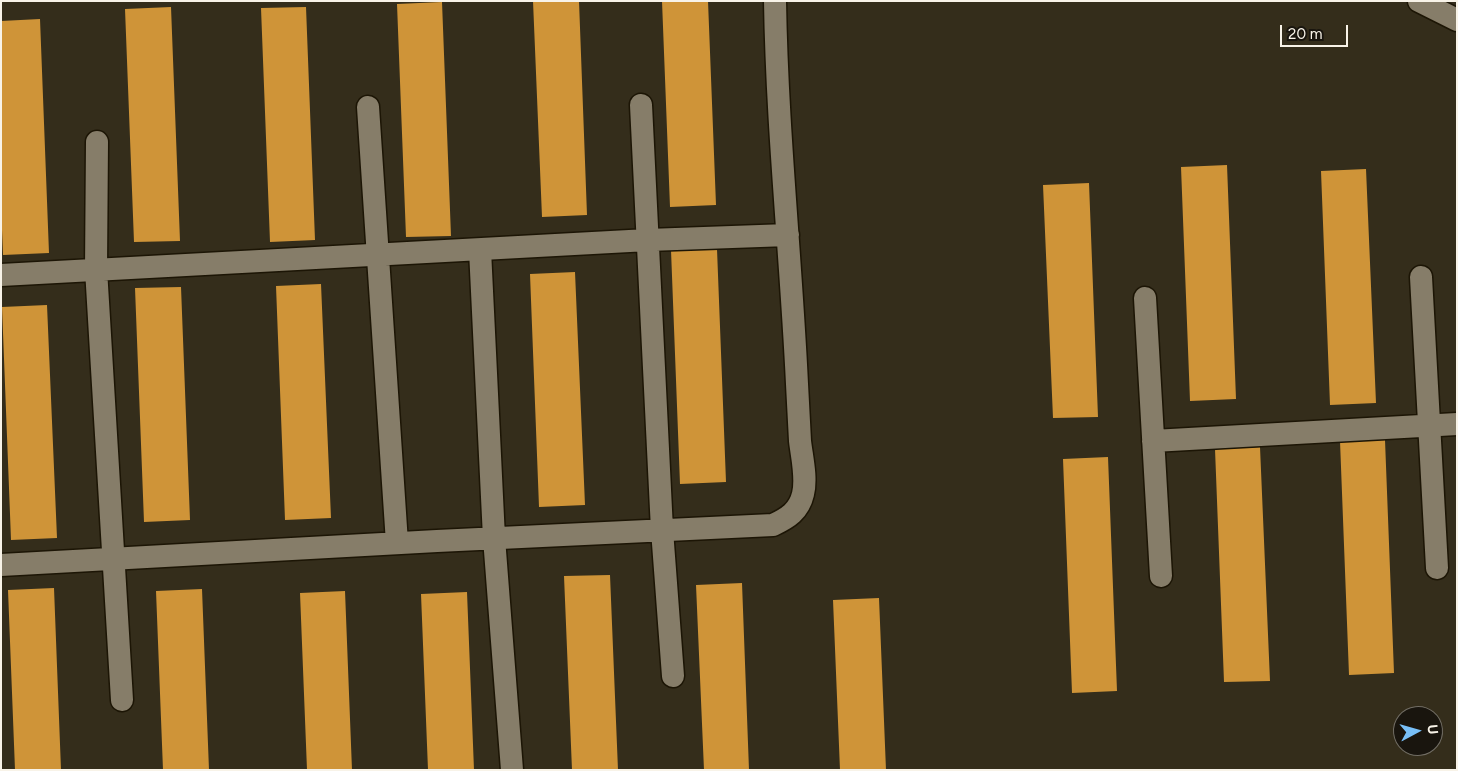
<!DOCTYPE html>
<html>
<head>
<meta charset="utf-8">
<style>
	body { margin:0 }
	#map { position:relative; width:1458px; height:771px; overflow:hidden; background:#342d1b; font-family:Figtree,sans-serif }
	canvas { display:block }
	.frame { position:absolute; inset:0; border:2px solid #f8f3e8; pointer-events:none }
	.north { position:absolute; left:1393px; top:706px; width:50px; height:50px; box-sizing:border-box; background:#19150e; border:1px solid #726e65; border-radius:50%; rotate:84deg; font-size:14px; font-weight:700; line-height:20px; text-align:center; color:#f8f3e8 }
	.north::after { content:''; display:block; margin:auto; width:18px; height:22px; background:#78bff7; clip-path:polygon(50% 0,100% 100%,50% 72%,0 100%) }
	.scale { position:absolute; left:1280px; top:25px; width:68px; height:22px; box-sizing:border-box; border:2px solid #f8f3e8; border-top:0; padding-left:6px; font-size:15px; line-height:18px; white-space:nowrap; color:#f8f3e8; -webkit-text-stroke:4px #19150e; paint-order:stroke }
</style>
</head>
<body>
<div id="map">
<canvas width="1458" height="771"></canvas>
<div class="frame"></div>
<div class="north">U</div>
<div class="scale">20 m</div>
</div>
<script>
const c = document.querySelector('canvas').getContext('2d');
c.lineJoin = 'round';
function paint(path, color) { c.fillStyle = color; c.fill(path, 'evenodd'); }
function trace(path, color, width, dash) { c.strokeStyle = color; c.lineWidth = width; c.lineCap = dash ? 'butt' : 'round'; c.setLineDash(dash || []); c.stroke(path); }
paint(new Path2D(`
	M533,1H579L587,215L542,217Z
	M662,1H708L716,205L670,207Z
	M442,2L451,236L406,237L397,4Z
	M171,7L180,241L134,242L125,9Z
	M306,7L315,240L270,242L261,8Z
	M40,19L49,253L3,255L1,205V21Z
	M1227,165L1236,399L1190,401L1181,167Z
	M1366,169L1376,403L1330,405L1321,171Z
	M1089,183L1098,417L1053,418L1043,185Z
	M717,249L726,482L680,484L671,250Z
	M575,272L585,505L539,507L530,274Z
	M321,284L331,518L285,520L276,286Z
	M181,287L190,520L144,522L135,288Z
	M47,305L57,538L11,540L2,307Z
	M1385,440L1394,673L1349,675L1340,441Z
	M1260,447L1270,681L1224,682L1215,449Z
	M1108,457L1117,691L1072,693L1063,459Z
	M610,575L618,770H572L564,576Z
	M742,583L749,770H704L696,585Z
	M54,588L61,770H15L8,590Z
	M202,589L209,770H163L156,591Z
	M345,591L352,770H307L300,593Z
	M467,592L474,770H428L421,594Z
	M879,598L886,770H840L833,600Z`), '#cf9438');
const minor = new Path2D(`
	M1419,1L1457,20
	M641,105L662,530L673,676
	M368,107L397,543
	M97,142L96,269L122,700
	M480,250L494,538L512,770
	M1,275L648,240L788,235
	M1421,277L1437,568
	M1145,298L1161,576
	M1153,441L1457,424
	M1,565L437,541L773,525C788,518 799,511 803,494C807,478 802,458 800,441C799,422 798,403 797,384C791,257 777,129 775,1`);
trace(minor, '#1c1505', 25);
trace(minor, '#867d69', 22);
</script>
</body>
</html>
